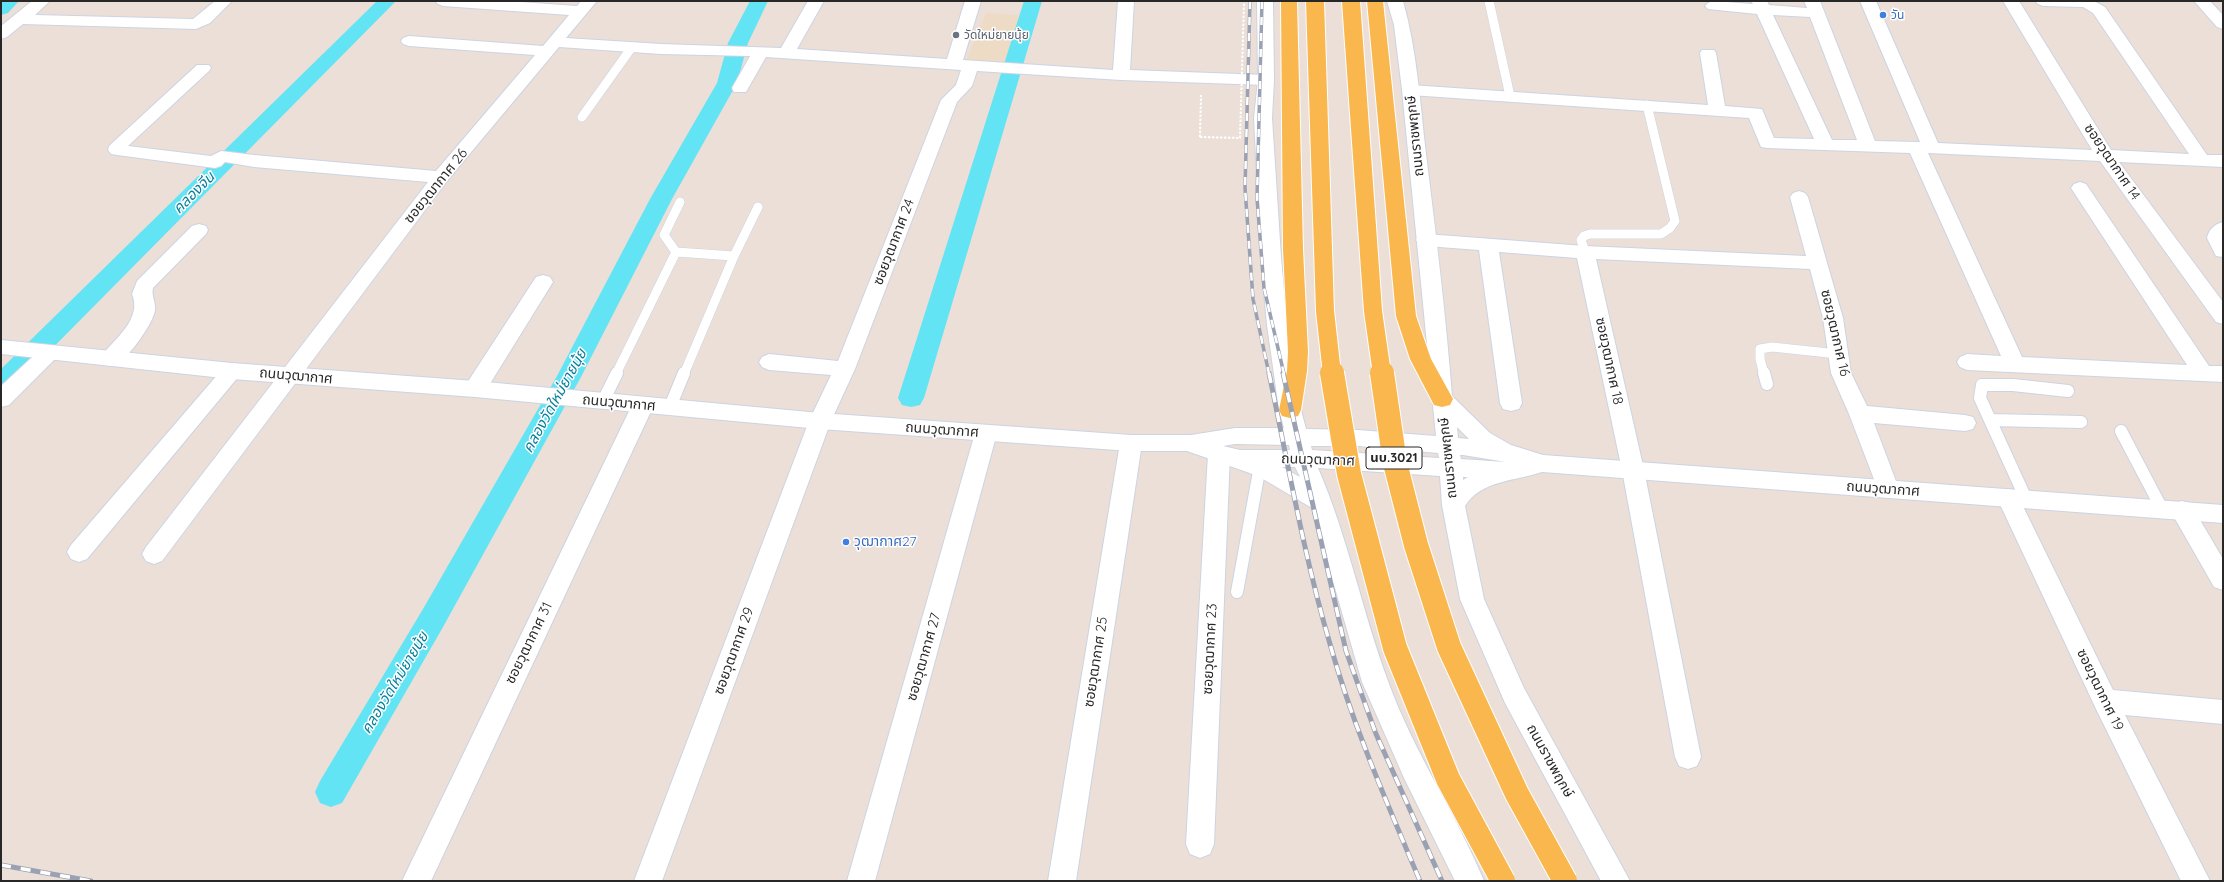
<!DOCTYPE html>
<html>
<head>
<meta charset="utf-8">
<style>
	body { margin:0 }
	#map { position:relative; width:2224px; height:882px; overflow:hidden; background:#ebdfd7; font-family:Quicksand,sans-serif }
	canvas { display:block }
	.frame { position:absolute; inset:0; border:2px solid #272727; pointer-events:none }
</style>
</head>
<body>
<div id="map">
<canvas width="2224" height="882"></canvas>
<div class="frame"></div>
</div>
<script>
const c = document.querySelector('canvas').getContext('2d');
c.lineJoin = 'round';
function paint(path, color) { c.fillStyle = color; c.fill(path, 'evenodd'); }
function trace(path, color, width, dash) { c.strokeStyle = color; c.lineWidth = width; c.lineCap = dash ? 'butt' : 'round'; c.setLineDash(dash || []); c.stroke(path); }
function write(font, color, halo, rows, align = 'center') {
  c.font = font + ' Quicksand,"Noto Sans Thai",sans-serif'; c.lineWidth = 3; c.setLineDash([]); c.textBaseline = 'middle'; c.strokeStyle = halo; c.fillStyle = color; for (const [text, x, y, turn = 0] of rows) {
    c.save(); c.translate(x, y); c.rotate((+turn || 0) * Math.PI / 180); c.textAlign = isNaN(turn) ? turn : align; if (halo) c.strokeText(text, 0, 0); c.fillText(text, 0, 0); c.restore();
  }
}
paint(new Path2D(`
	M986,13L1029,16L1012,67L965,63Z`), '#eedbc5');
paint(new Path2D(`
	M1,1H19L8,13L1,15Z
	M377,1H396L10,391L1,393V369Z
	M750,1H768L748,43L737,83L672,199L581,377L443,627L342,803L331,807L320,803L315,792L320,781L423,609L557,376L650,199L717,83L728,43Z
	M1024,1H1042L924,398L920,405L911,407L902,405L898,398Z`), '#62e4f5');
const laneFar1 = new Path2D(`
	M1489,1L1510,96
	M582,117L632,47
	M676,252L664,235L680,202
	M1585,252L1581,240L1584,236L1590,234H1661L1670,228L1675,221L1647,105
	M734,256L758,207
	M616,374L676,252L734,256L684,374
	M1764,374L1760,359V349L1772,347L1838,354`);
const lane = new Path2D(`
	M1764,373L1767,384
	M603,401L617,373
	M670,407L684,373
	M1990,420L2081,422
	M2121,431L2162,509
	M2026,499L1980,398L1982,385H2013L2068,391
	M1237,592L1260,466`);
const street = new Path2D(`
	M32,1H50L35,15L193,19L215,1H232L210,23L196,29L23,24L7,37L1,39V26Z
	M435,1H507L577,6L581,1H597L566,38L661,44L781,48L808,1H824L797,49L947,59L965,1H981L963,60L1113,70L1118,1H1134L1130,70L1266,75L1272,76L1274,80L1272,84L1266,85L1121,80L977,71L972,86L957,102L855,369L831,421L662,881H634L809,421L831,375L769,370L762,367L759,362L762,357L769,354L838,361L941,100L956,85L961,70L766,57L746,92H734L732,88L750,56L661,54L559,47L447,181L162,561L154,564L146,561L142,554L146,547L428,182L254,167L225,162L221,166L215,168L117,155L111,154L108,150L109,146L197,65H209L211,68L209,71L128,146L211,156L221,151L254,155L436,171L535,55L409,46L403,44L401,41L403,38L409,36L543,46L569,15L443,6L438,4Z
	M1713,1L1753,4L1751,1H1767L1769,5L1807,8L1804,1H1820L1875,141L1920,142L1860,1H1876L1938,143L2092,150L2003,1H2019L2111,150L2189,154L2093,13L2083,7L2043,6L2038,4L2035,1H2094L2105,7L2207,155H2223V167L2119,162L2223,302V324L2216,322L2100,161L1928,153L2022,357L2187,365L2071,188L2074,184L2080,182L2086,184L2209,366H2223V382L1967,370L1960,367L1957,362L1960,357L1967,354L2001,356L1910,153L1767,148L1761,147L1749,118L1410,95L1404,94L1402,90L1404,86L1410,85L1708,105L1700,53L1702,50H1714L1716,53L1725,106L1762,109L1774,138L1814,139L1757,14L1708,9L1705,6L1708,3ZM1773,15L1810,17L1857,140H1832Z
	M2194,1H2210L2223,15V29L2217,27Z
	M1799,191L1805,193L1808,197L1843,318L1851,373L1867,406L1965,415L1973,417L1976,423L1973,429L1965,431L1874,423L1899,489L1896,495L1888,498L1880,495L1849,414L1831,373L1823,318L1810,269L1596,259L1644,470L1701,757L1697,766L1688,769L1679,766L1675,757L1622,470L1577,258L1499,252L1522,403L1519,409L1511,411L1503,409L1500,403L1479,250L1426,246L1419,244L1416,240L1419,236L1426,234L1585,246L1806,256L1790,197L1793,193Z
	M2223,222V257L2216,256L2207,238C2209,229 2215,224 2223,222Z
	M199,224L206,226L208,230L206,234L153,288C151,296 156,302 155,310C153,324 130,355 118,364C113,367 108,366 103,364L100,359L103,354C117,337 142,318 132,294L137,281L192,226Z
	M543,275L550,277L553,282L483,395L475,397L467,395L464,389L467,383L536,277Z
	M49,346L56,348L59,353L56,358L9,405L1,407V386L42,348Z
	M232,363L239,366L242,371L239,376L87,559L79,562L71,559L67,552L71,545L225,366Z
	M643,397L651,399L654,405L431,881H402L632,405L635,399Z
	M986,425L994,427L997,433L875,881H847L975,433L978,427Z
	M1131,435L1139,437L1142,443L1076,881H1048L1120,443L1123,437Z
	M1219,445L1227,448L1230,454L1214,844L1210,854L1200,858L1190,854L1186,844L1208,454L1211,448Z
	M2008,489L2016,492L2113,690L2223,700V724L2125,715L2210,881H2181L2096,709L1997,498L2000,492Z
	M2182,501L2190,503L2223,559V590L2214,587L2170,510L2174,503Z`);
const secondary = new Path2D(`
	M1257,1H1273L1274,80L1272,118L1281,257L1287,325L1301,410L1306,429L1358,430L1436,436L1402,90L1394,25L1387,1H1403C1417,50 1420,103 1426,154C1436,235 1446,315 1452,396L1490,433L1511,445L1543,455L2223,505V523L1542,472C1516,481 1481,480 1465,506L1484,599L1524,688L1630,881H1601L1505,703L1460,599L1442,505L1440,476L1318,468C1348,537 1362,611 1388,681C1413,751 1456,813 1484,881H1455L1404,778L1362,682L1312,508L1258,476L1187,451H1131L820,429L475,397L232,379L1,354V340L232,363L475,381L820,413L1131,435H1191L1235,428H1284L1279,410L1267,325L1261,257L1254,118L1258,80ZM1457,427L1469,439L1458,438ZM1235,444L1289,445L1290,450H1240L1223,446ZM1311,446H1358L1438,453L1439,458L1312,450ZM1460,455H1463L1506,462L1461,459ZM1282,467H1295L1300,477ZM1463,477H1468L1463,480Z`);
const primary = new Path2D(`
	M1281,1H1297L1303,249L1308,352L1307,371L1301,410L1298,416L1290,418L1282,416L1279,410L1287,371L1288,352L1283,249Z
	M1367,1H1383L1416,316L1431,359L1453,399L1450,405L1442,407L1434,405L1410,359L1396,316Z`);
trace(laneFar1, '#ccd4e2', 10);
trace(lane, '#ccd4e2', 14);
trace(street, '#ccd4e2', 2);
trace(secondary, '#ccd4e2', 2);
trace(primary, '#fff', 2);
trace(new Path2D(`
	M1200,137L1201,95`), '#fff', 2, [2.5, 1.5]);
trace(laneFar1, '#fff', 9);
trace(lane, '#fff', 12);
paint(street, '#fff');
paint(secondary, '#fff');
paint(primary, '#f9b74e');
const railFar1 = new Path2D(`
	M1250,1L1245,188L1253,299L1269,374
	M1262,1L1257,198L1264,288L1284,374`);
const rail = new Path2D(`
	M1269,373C1288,464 1304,556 1330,644C1353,726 1387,803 1420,881
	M1283,373L1346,651L1376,734L1442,881
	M1,865L91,881`);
trace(railFar1, '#9aa1b3', 3.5);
trace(rail, '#9aa1b3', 5);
trace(railFar1, '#fff', 2.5, [8]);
trace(rail, '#fff', 3.5, [10]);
const primaryBridgeFar1 = new Path2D(`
	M1315,1L1325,311L1332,374
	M1351,1L1373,311L1382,374`);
const primaryBridge = new Path2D(`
	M1332,373L1349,474L1395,648L1448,779L1503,881
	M1382,373L1395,463L1416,545L1449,647L1517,794L1565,881`);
trace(primaryBridgeFar1, '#fff', 20, []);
trace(primaryBridge, '#fff', 26, []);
trace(new Path2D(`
	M1200,137L1240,138L1244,1`), '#fff', 2, [2.5, 1.5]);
trace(primaryBridgeFar1, '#f9b74e', 18);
trace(primaryBridge, '#f9b74e', 24);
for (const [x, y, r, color] of [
	[1883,15,4,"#3f7fe0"],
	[956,35,4,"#6b7280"],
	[846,542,4,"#3f7fe0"]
]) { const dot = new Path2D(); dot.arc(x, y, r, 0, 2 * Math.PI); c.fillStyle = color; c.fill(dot); trace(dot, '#fff', 1.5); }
write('12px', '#366cbe', '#fff', [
	["วัน",1891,15]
], 'left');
write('12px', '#5b616d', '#fff', [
	["วัดใหม่ยายนุ้ย",964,35]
], 'left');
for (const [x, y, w] of [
	[1394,458,56]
]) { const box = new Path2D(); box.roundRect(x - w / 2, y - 11, w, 22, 3); c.fillStyle = '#fff'; c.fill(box); trace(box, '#272727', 1); }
write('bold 13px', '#272727', null, [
	["นบ.3021",1394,458]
]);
write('14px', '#272727', '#fff', [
	["ถนนราชพฤกษ์",1415,136,-96],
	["ซอยวุฒากาศ 14",2112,162,56],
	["ซอยวุฒากาศ 26",436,186,-51],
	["ซอยวุฒากาศ 24",894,242,-69],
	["ซอยวุฒากาศ 16",1835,333,77],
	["ซอยวุฒากาศ 18",1609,361,78],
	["ถนนวุฒากาศ",296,376,5],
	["ถนนวุฒากาศ",619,403,5],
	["ถนนวุฒากาศ",942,430,4],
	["ถนนราชพฤกษ์",1448,458,-96],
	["ถนนวุฒากาศ",1318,460,2],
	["ถนนวุฒากาศ",1883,489,4],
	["ซอยวุฒากาศ 31",529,643,-64],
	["ซอยวุฒากาศ 23",1210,649,-87],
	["ซอยวุฒากาศ 29",734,651,-70],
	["ซอยวุฒากาศ 27",924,657,-74],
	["ซอยวุฒากาศ 25",1096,662,-81],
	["ซอยวุฒากาศ 19",2100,690,64],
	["ถนนราชพฤกษ์",1550,761,61]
]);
write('14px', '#366cbe', '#fff', [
	["วุฒากาศ27",854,542]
], 'left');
write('italic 15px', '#05809d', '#fff', [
	["คลองจีน",194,193,-45],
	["คลองวัดใหม่ยายนุ้ย",555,401,-61],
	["คลองวัดใหม่ยายนุ้ย",395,683,-59]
]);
</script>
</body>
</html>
